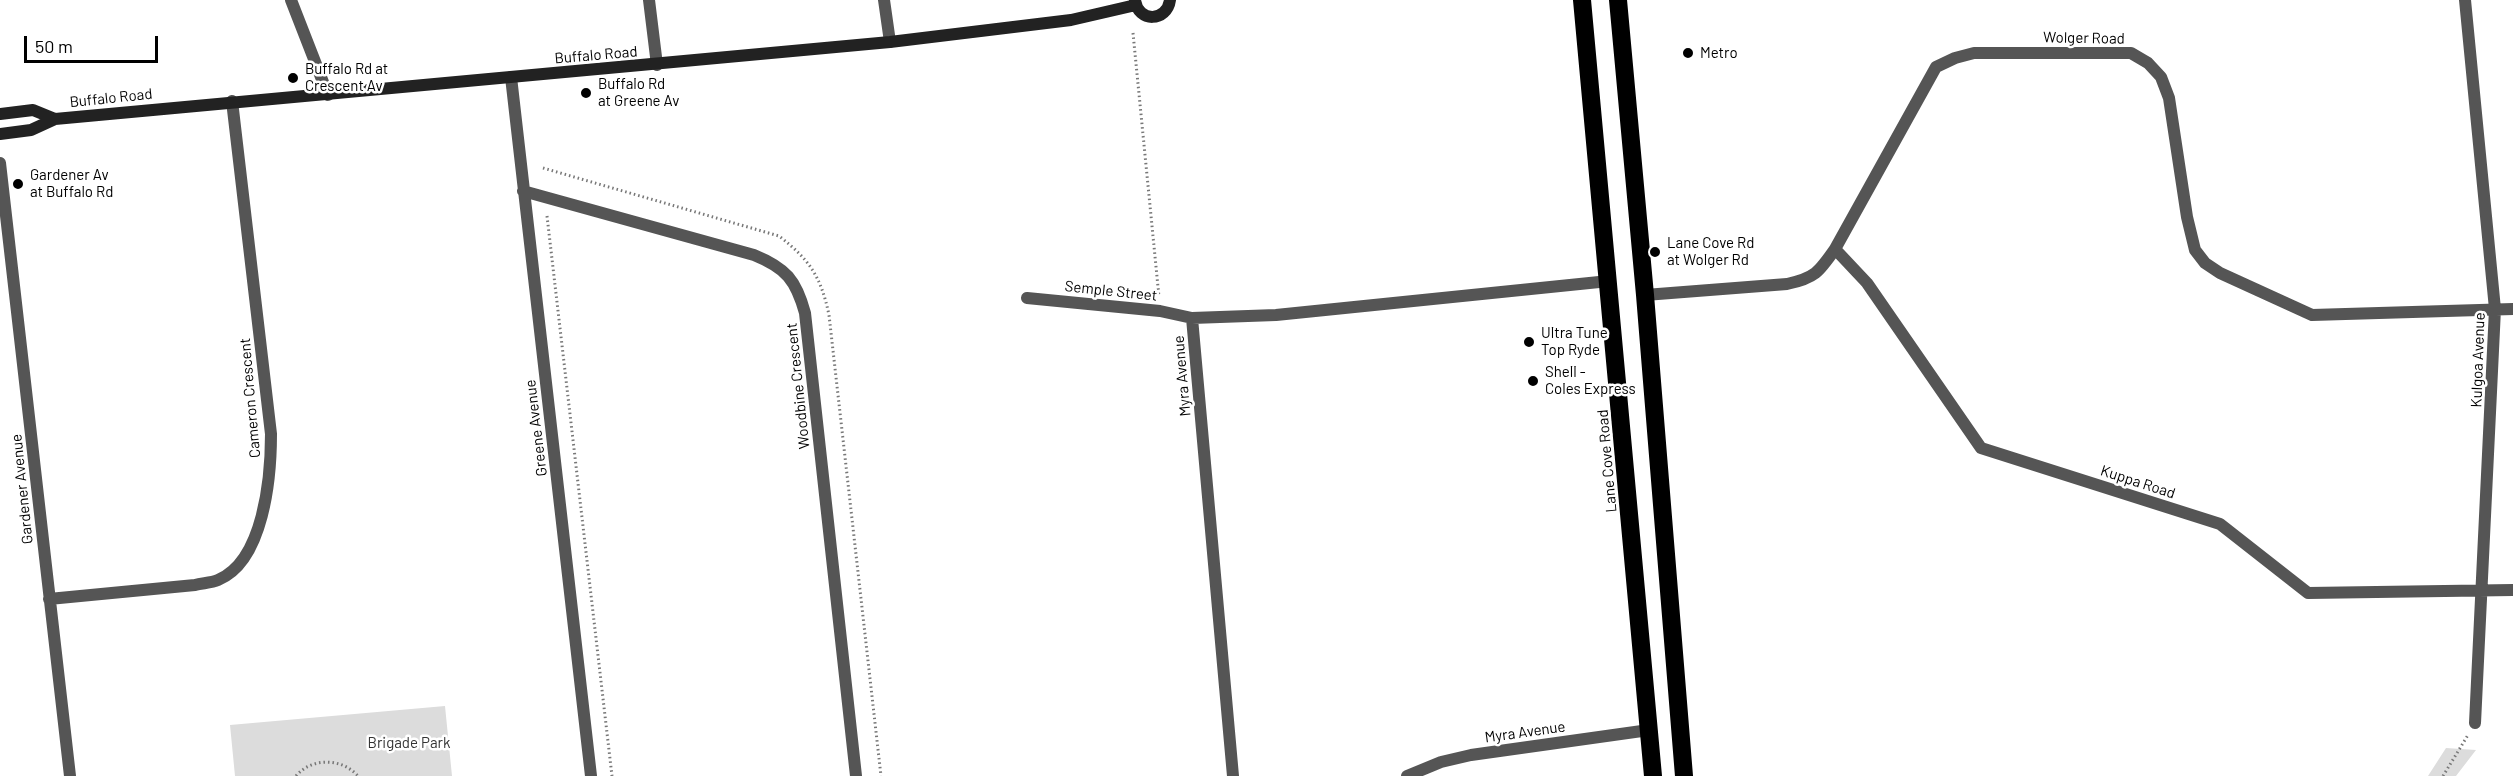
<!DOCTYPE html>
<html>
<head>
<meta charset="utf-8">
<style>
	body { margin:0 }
	#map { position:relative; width:2513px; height:776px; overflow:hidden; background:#fff; font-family:Barlow,sans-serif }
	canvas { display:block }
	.scale { position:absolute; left:24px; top:36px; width:134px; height:27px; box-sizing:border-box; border:3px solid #000; border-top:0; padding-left:8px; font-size:18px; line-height:21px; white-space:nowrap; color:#000; -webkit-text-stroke:4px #fff; paint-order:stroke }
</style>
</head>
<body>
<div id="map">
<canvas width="2513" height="776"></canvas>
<div class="scale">50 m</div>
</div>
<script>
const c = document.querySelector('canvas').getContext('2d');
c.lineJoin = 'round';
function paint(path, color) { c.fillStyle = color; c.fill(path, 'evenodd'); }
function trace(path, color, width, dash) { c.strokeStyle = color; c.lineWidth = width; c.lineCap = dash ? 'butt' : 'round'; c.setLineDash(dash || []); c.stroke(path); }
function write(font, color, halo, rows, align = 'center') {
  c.font = font + ' Barlow,sans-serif'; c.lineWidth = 5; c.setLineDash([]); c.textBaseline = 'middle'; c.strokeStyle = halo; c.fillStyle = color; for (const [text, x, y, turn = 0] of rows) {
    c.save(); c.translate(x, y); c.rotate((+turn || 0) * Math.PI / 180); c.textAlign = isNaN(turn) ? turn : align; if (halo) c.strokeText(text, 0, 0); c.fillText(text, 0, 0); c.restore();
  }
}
paint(new Path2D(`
	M445,706L452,776H235L230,725Z
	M2446,748L2476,750L2456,776H2428Z`), '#dcdcdc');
trace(new Path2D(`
	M1133,33L1159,297
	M543,168L779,236C810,260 821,277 829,315L881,776
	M547,216L612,776
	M296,776C312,757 342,758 358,776
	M2443,776L2468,735`), '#777', 3, [1.5, 3]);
trace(new Path2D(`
	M291,0L328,95
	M649,0L657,65
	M884,0L890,42
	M2465,0L2495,309L2475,723
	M511,77L591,776
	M0,163L70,776
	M523,191L754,255C786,268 796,280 805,313L856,776
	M1835,249L1867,283L1981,448L2220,524L2308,593L2513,590
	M1645,295L1787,284C1815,278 1819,272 1835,249L1936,67L1955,58L1974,53H2131L2148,63L2161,77L2169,98L2187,217L2195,250L2205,263L2220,273L2312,315L2513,309
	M1027,298L1160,311L1192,318L1276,315L1609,281
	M1192,318L1233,776
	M49,599L195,585C202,583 211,583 218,580C264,561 271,477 271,434L232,101
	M1407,776L1441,762L1471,755L1649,730`), '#555', 12);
trace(new Path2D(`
	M1135,0C1138,23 1167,22 1170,0
	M0,114L33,110L55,119
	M0,134L31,130L55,119L890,42L1071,20L1136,5`), '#222', 12);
trace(new Path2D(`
	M1582,0L1653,776
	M1618,0L1645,295L1684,776`), '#000', 18);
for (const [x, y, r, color] of [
	[1688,53,6,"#000"],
	[293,78,6,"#000"],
	[586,93,6,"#000"],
	[18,184,6,"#000"],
	[1655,252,6,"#000"],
	[1529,342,6,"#000"],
	[1533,381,6,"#000"]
]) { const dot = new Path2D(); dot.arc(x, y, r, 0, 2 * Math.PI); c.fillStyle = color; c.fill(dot); trace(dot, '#fff', 2); }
write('15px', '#000', '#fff', [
	["Wolger Road",2084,38,1],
	["Buffalo Road",596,55,-5],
	["Buffalo Road",111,98,-6],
	["Semple Street",1111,291,6],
	["Kulgoa Avenue",2478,360,-88],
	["Myra Avenue",1182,376,-95],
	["Woodbine Crescent",798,386,-96],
	["Cameron Crescent",250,398,-95],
	["Greene Avenue",536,428,-97],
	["Lane Cove Road",1607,461,-95],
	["Kuppa Road",2138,482,18],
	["Gardener Avenue",22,489,-96],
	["Myra Avenue",1525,732,-8]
]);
write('15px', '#000', '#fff', [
	["Metro",1700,53],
	["Buffalo Rd at",305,69],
	["Crescent Av",305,86],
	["Buffalo Rd",598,84],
	["at Greene Av",598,101],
	["Gardener Av",30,175],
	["at Buffalo Rd",30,192],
	["Lane Cove Rd",1667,243],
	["at Wolger Rd",1667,260],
	["Ultra Tune",1541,333],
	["Top Ryde",1541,350],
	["Shell -",1545,372],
	["Coles Express",1545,389]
], 'left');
write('15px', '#333', '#fff', [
	["Brigade Park",409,743]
]);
</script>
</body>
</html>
